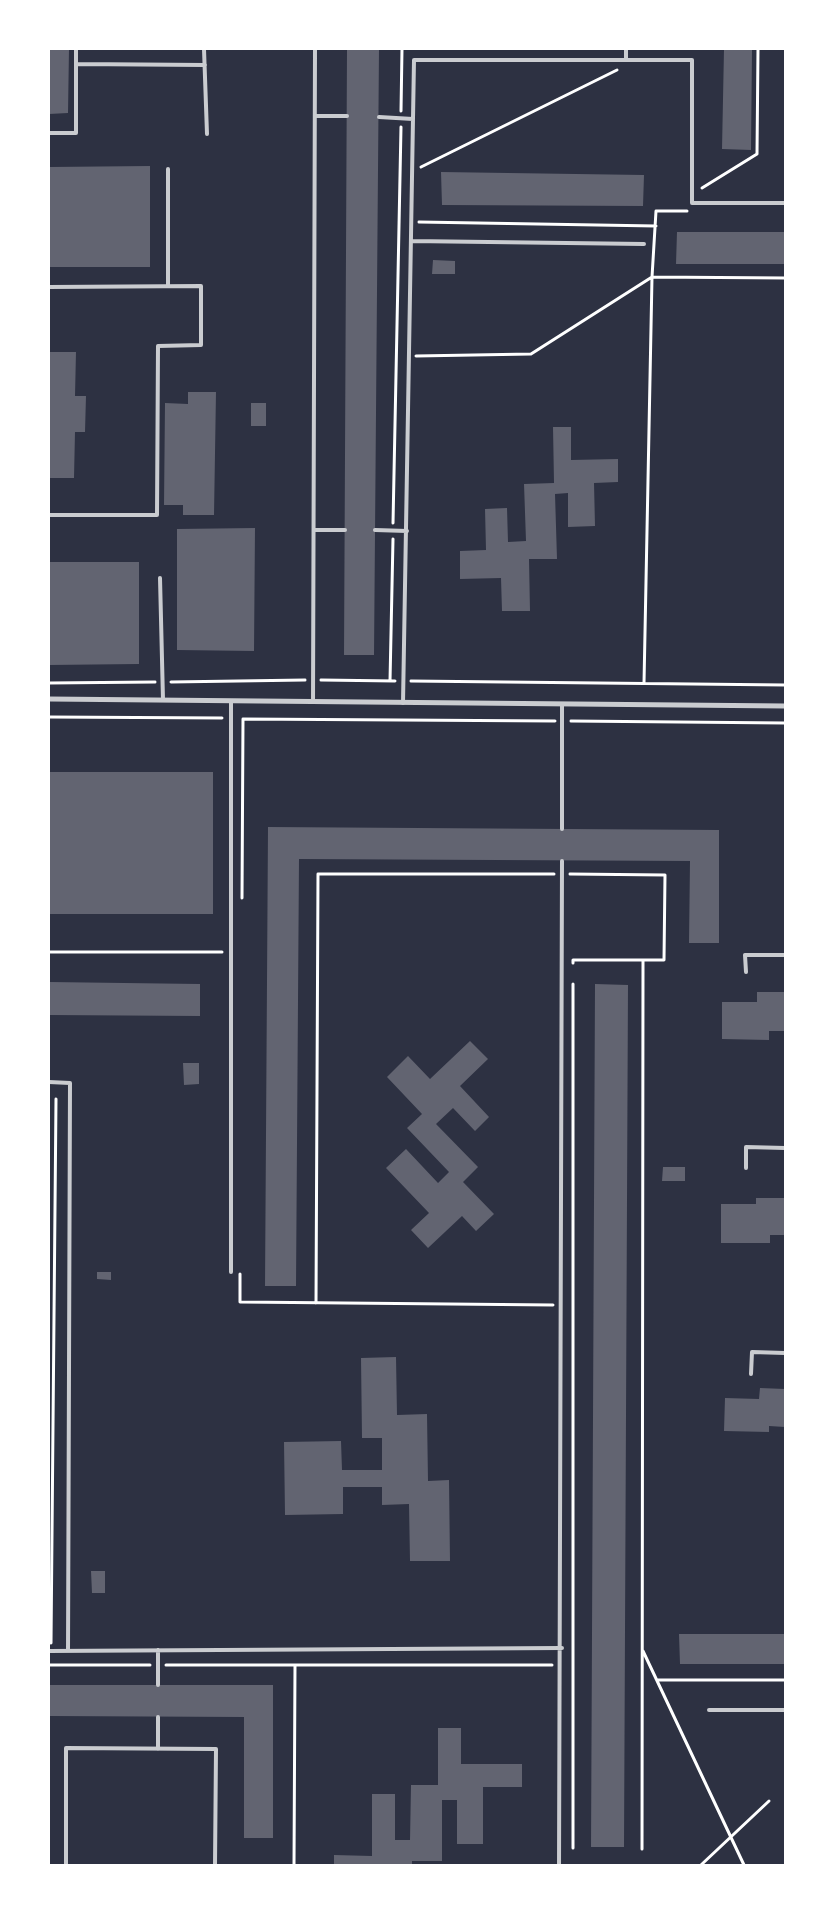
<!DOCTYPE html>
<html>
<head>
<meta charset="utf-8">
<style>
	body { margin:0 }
	#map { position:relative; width:834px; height:1914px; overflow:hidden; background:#2d3142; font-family:"Sofia Sans Condensed",sans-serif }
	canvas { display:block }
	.frame { position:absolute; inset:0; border:50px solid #fff; pointer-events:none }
</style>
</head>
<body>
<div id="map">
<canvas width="834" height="1914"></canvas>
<div class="frame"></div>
</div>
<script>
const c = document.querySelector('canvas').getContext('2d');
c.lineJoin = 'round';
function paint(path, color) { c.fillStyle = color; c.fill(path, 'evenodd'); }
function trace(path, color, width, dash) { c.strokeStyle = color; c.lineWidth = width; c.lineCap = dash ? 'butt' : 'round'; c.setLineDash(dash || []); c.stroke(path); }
paint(new Path2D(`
	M49,49H69L68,113L49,114Z
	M347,49H379L374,655H344Z
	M724,49H752L751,150L722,149Z
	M150,166V267H49V167Z
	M441,172L644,175L643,206L442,205Z
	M677,232H785V264H676Z
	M433,260L455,261V274H432Z
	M49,352H76L75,396H86L85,432H75L74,478H49Z
	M188,392H216L214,515H183V505H164L165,403L188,404Z
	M251,403H266V426H251Z
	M553,427H571V460L618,459V482L594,483L595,526L568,527V493L555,494L557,559H529L530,611H502L501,578L460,579V551L486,550L485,509L507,508L508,542L526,541L524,484L554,483Z
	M255,528L254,651L177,650V529Z
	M49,562H139V664L49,665Z
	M49,772H213V914H49Z
	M268,827L719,830V943H689L690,861L299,859L296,1286H265Z
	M49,982L200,984V1016L49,1015Z
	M595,984L628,985L624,1847H591Z
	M757,992H785V1031H769V1040L722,1039V1002H757Z
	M470,1041L488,1059L460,1086L489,1117L475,1131L453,1108L436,1124L478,1167L463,1182L494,1214L476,1231L462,1216L428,1248L411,1230L429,1213L386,1168L406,1149L438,1183L449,1172L407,1128L422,1114L387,1077L408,1056L430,1079Z
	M183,1063H199V1084L184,1085Z
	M663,1167H685V1181H662Z
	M756,1198H785V1235H770V1243H721V1204H756Z
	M97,1272H111V1280L97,1279Z
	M396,1357L397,1415L427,1414L428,1481L449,1480L450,1561H410L409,1504L382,1505V1487H343V1514L285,1515L284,1442L341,1441L342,1470H382V1438H362L361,1358Z
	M760,1388L785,1389V1427L769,1426V1432L724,1431L725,1398L759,1399Z
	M91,1571H105V1593H92Z
	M679,1634H785V1664H680Z
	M49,1685H273V1838H244V1717L49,1716Z
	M438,1728H461V1764H522V1787H483V1844H457V1800H442V1861H412V1865H334V1855L372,1856V1794H395V1840H410L411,1785H438Z`), '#626471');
trace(new Path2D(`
	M401,111L402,49
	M421,167L617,70
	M702,188L757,154L758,49
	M419,222L656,226
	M416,356L531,354L652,277L656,211H687
	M393,523L401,127
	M321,680L395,681
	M390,681L393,539
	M411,681L785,685
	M171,682L305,680
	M49,683L155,682
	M644,683L652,277L785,278
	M49,717L222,718
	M243,719L555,721
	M571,721L785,723
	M570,874L665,875L664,960H573V963
	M242,898L243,719
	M49,952H222
	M240,1274V1302L553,1305
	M316,1303L318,874H554
	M51,1643L56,1099
	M643,1651L744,1865
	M49,1665H150
	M166,1665H552
	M657,1680H785
	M573,1848V984
	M642,1849L643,960
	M294,1865L295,1665
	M701,1865L769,1801`), '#fff', 3);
trace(new Path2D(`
	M204,49L207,134
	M626,60V49
	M76,64L205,65
	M315,116H347
	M379,117L413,119
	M49,133H76V49
	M411,241L644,244
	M168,286V169
	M49,287L201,286V345L158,346L157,515H49
	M314,530H345
	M375,530L407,531
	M160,578L163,700
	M313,702L315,49
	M403,703L414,60H692V203H785
	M562,704V829
	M746,972L745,955H785
	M49,1082L70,1083L68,1651
	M746,1168V1147L785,1148
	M231,1272V701
	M751,1374L752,1352L785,1353
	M158,1650V1685
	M49,1651L562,1648
	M709,1710H785
	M158,1749V1717
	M66,1865V1748L216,1749L215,1865
	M559,1865L562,861`), '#caccd0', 4);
trace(new Path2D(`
	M49,699L785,706`), '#caccd0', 5);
</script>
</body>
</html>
